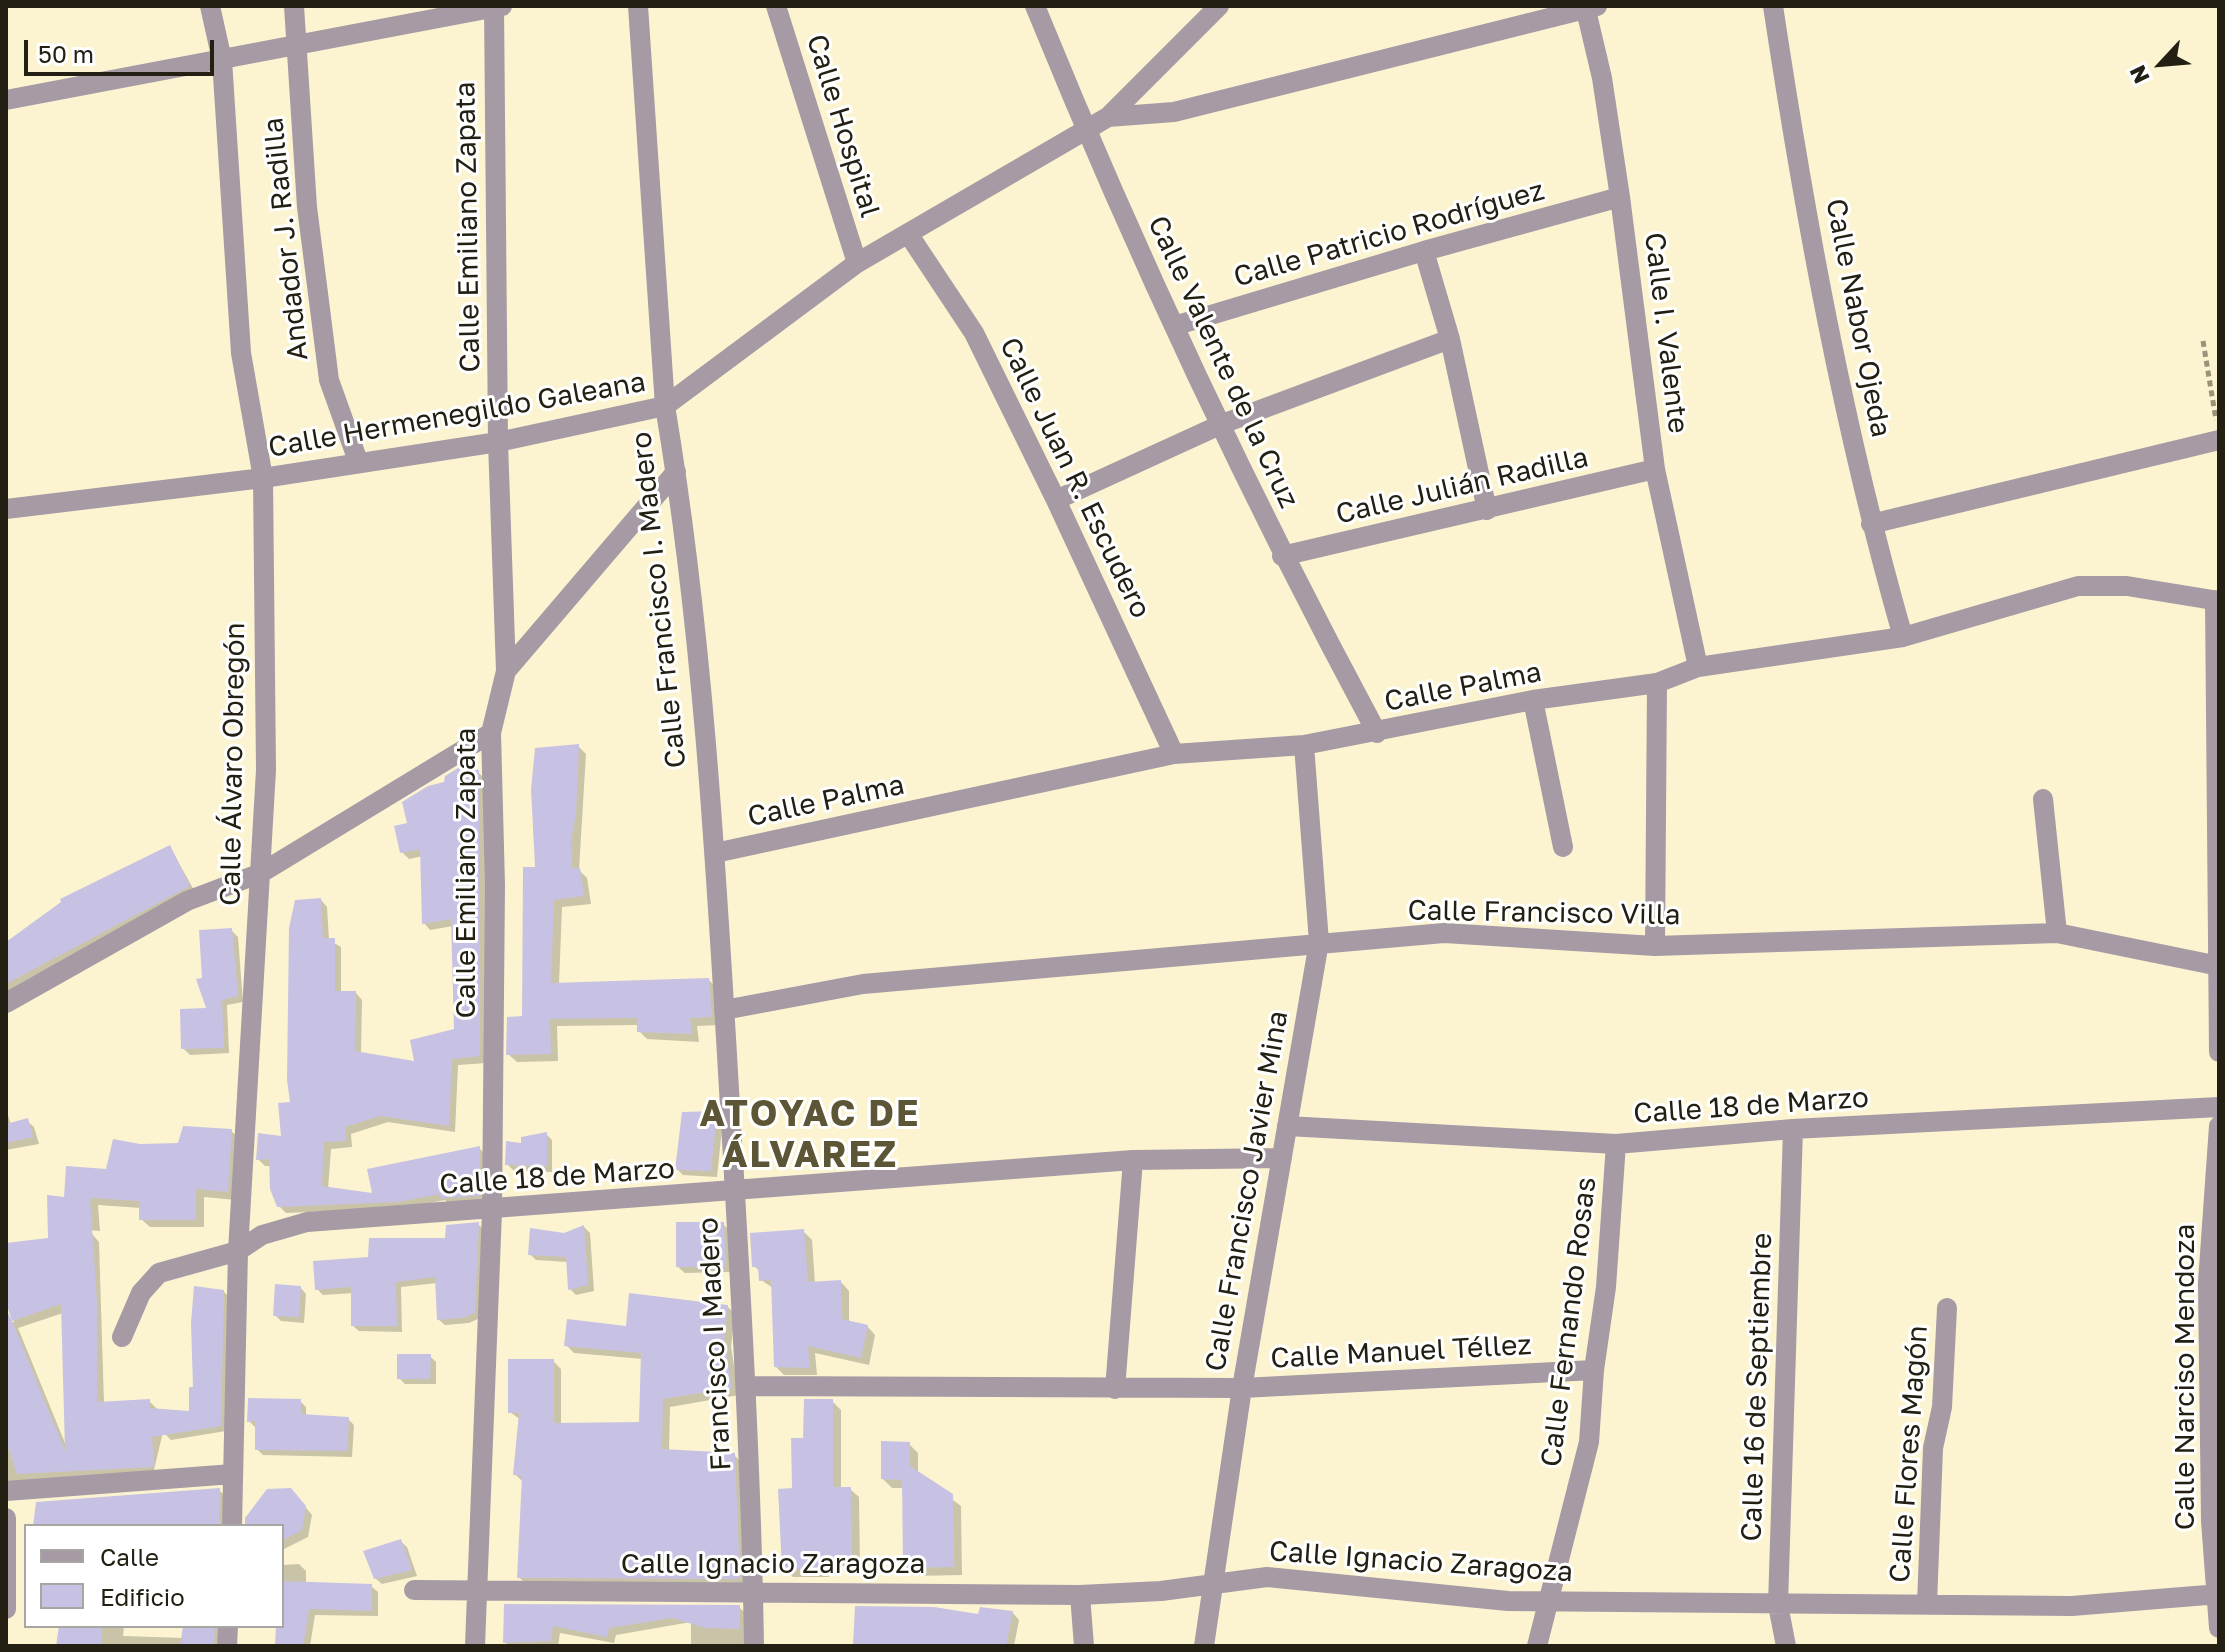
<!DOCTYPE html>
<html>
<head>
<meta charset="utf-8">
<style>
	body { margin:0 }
	#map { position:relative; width:2225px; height:1652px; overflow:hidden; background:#fcf4d1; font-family:"Golos Text",sans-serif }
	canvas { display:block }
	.frame { position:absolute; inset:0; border:8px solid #232013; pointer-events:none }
	.legend { position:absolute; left:24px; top:1524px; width:260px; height:104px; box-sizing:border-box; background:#fff; border:2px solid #a7a6a1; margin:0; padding:10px 14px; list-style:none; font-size:24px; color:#232013 }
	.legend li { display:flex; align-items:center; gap:16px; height:40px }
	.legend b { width:40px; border:2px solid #a7a6a1 }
	.north { position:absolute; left:2121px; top:24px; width:80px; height:80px; -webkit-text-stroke:6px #fff; paint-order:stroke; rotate:244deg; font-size:22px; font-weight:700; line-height:32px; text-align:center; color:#232013 }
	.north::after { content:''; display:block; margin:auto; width:28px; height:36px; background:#232013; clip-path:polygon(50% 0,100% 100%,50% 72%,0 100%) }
	.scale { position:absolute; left:24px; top:40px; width:190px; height:36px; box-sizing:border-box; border:4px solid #232013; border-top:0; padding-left:10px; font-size:24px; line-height:28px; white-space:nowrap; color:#232013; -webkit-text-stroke:6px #fff; paint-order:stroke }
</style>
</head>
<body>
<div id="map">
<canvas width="2225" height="1652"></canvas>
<div class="frame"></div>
<ul class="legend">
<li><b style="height:10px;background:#a69aa4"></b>Calle</li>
<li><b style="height:22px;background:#c7c2e3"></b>Edificio</li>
</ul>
<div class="north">N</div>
<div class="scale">50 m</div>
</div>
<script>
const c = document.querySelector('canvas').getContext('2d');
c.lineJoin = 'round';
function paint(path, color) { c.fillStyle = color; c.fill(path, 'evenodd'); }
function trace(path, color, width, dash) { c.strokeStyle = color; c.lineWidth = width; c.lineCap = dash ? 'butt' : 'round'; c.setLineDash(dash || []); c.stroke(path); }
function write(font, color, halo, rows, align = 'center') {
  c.font = font + ' "Golos Text",sans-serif'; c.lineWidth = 6; c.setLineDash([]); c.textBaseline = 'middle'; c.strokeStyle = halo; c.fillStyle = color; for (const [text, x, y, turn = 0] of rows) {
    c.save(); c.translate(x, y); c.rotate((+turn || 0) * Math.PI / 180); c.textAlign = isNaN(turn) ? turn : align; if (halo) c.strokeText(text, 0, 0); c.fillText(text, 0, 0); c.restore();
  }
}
paint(new Path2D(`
	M578,746L586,754L579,870L587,878L591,904L562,907L559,985L709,980L717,989L719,1025L697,1026L699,1042L647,1039L639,1031V1025L557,1026L558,1061L517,1062L508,1054L524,1018L537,869Z
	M478,772L485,779L486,1063L458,1065L455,1132L388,1122L351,1134L352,1147L331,1149L328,1189L375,1196L479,1148L486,1155L485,1202L449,1204L445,1200L406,1208L286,1213L279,1206L271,1166H265L258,1159L283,1138L293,1104L321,900L327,907L329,940L341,947V993H356L362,1000L361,1054L416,1064L456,1030L453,926L430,930L424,923L423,856L409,859L402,852L410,824Z
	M170,847L195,892L6,993V942Z
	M231,930L238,937L243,1002L227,1005L229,1053L190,1055L183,1048L208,1010Z
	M6,1109L11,1125L27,1121L34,1127L39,1144L6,1150Z
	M716,1113L723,1119L717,1177L683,1175L677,1169Z
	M231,1131L240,1139L236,1200L204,1197V1227H150L141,1219V1208L98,1205L100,1231L58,1227L66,1199L140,1146L180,1145Z
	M546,1134L552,1140V1172L514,1171L507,1164L523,1146Z
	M478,1224L484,1230L480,1318L469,1323L445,1325L439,1320L437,1283L401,1287L402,1332L359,1331L353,1326V1293L323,1295L317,1289L370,1259L447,1240Z
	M723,1224L729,1230L731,1272L685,1273L678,1267Z
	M584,1227L590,1233L594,1291L576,1295L570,1289L568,1262L536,1260L530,1254Z
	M804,1232L812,1240L815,1284L841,1282L849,1291V1322L867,1326L875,1335L869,1365L815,1353L817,1375H784L776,1367L773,1288L761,1280V1272L754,1266Z
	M92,1234L99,1242L104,1403L149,1401L157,1409L191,1413L223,1291L229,1297L226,1431L171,1440L163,1432L153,1474L6,1484V1325L14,1322L6,1297V1245ZM63,1313L67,1448L18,1328Z
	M300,1287L306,1294L304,1323L281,1321L275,1315Z
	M727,1306L735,1314L731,1347L739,1395L670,1407L669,1452L734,1455L742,1463L747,1586L527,1585L519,1577L523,1482L515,1474L521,1420L510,1412L553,1361L561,1369V1425L641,1424L643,1359L574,1353L566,1345Z
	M430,1356L436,1362V1384H405L399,1378Z
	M300,1401L306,1407V1416L348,1419L354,1425L352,1457L263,1455L257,1449L255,1427L249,1421Z
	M832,1401L841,1410V1489H850L859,1497L860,1566H832L829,1577H793L784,1568L794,1490L805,1440Z
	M909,1444L918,1453V1474L961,1506L962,1575L914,1576L905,1567L904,1488H892L883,1479Z
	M219,1490L226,1497V1526H167Z
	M297,1497L312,1515L308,1537L282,1550V1526H246Z
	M400,1541L407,1547L417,1576L382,1584L375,1578Z
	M299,1564L306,1571V1584L371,1586L378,1592V1616L315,1615L310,1646H277L278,1626H282V1565Z
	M506,1606L739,1607L747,1615V1646H691V1622L616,1635L614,1643L560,1633L558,1646H509L505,1642Z
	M857,1608L980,1616L1013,1613L1019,1620L1014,1646H855Z
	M36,1626H124L123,1636L183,1638L185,1626H223L220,1646H58L60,1628Z`), '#0003');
paint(new Path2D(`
	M579,744L576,815L571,839L572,868H580L584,896L554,900L551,983L709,978L712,1017L690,1018L692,1034L637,1032V1018L550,1019L551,1054L506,1055L507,1017L522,1016L523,867H535L531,789L535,748Z
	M458,768L479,770L480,1056L452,1059L449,1126L380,1116L345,1127L346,1141L324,1142L322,1186L372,1193L367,1169L480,1146L479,1196L447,1198H440V1194L398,1202L277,1207L270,1189L269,1159L256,1160L258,1133L281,1136L278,1103L290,1102L287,1080L289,928L295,900L321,898L323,938H335V991H356L355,1051L414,1061L410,1040L454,1029L451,919L422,924L420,849L400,853L394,826L407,823L402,802L428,786L444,782L445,776Z
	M170,845L190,886L6,984V942L61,902L60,899Z
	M232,928L238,996L222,1000L224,1048L181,1049L180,1009L206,1008L196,979L202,978L199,930Z
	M717,1111L711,1171L675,1170L682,1112Z
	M28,1118L33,1137L6,1143V1124Z
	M183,1126L232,1129L228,1192L196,1189V1220H139V1201L90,1198L97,1303V1402L150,1399V1408L189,1411V1387H193L191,1323L194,1286L224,1290L221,1426L152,1437L154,1467L17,1474L6,1441V1309L12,1321L6,1303V1243L48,1238L47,1195L64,1197L66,1166L106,1169L113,1139L140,1144L178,1143ZM61,1304L65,1451L12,1321Z
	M547,1132V1166L505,1165L506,1141L521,1143V1137Z
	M479,1222L475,1313L462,1318L437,1320L435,1277L396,1282L397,1326H351V1287L315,1290L313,1261L368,1257L369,1238H445L446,1225Z
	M676,1222H724L726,1267H676Z
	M584,1225L588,1285L568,1290L566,1257L528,1255L530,1228L564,1233Z
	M804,1229L808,1282L841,1280L842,1319L868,1325L861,1358L808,1346L810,1368L774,1367L771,1280L759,1281L758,1267H752L750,1233Z
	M275,1284L301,1286L299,1317L273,1316Z
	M629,1293L728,1305L724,1338L732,1388L663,1399L662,1449L735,1453L740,1579L517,1578L522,1476L513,1475L519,1413H508V1359H554V1423L639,1422L641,1353L564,1346L567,1319L626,1326Z
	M397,1354H431L430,1379H397Z
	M248,1398L301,1399V1414L349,1417L347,1451L255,1450V1421L247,1422Z
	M804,1399H833V1487H851L852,1558H824L821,1569H782L778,1489L792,1488L791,1438H803Z
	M881,1441L910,1442V1466L953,1494L954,1567L903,1568L902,1480L881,1479Z
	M220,1488L219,1526H33L36,1502Z
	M291,1488L306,1506L302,1530L282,1541V1526H245V1518L267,1489Z
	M401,1539L412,1570L374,1579L363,1551Z
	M282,1581L372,1584V1611L309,1609L303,1646H275L276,1626H282Z
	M504,1604L740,1605V1612L739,1629L705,1628L672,1618L609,1628L607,1637L553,1626L551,1641L503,1643Z
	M855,1606L934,1607L978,1614L980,1607L1013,1611L1006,1646H872L853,1645Z
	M59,1626H102V1646H56Z
	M183,1626H215L214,1646H180Z`), '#c7c2e3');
trace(new Path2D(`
	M2203,341L2216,420`), '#99937a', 5, [6, 4]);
trace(new Path2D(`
	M210,6L222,60L241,353L263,478L266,770L238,1251L232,1526
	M294,6L307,207L329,380L358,461
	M638,6L665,406C702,626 715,850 728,1072C739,1263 751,1454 754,1646
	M776,6L857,263
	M1035,6C1136,254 1250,497 1377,733
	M1585,6L1602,78L1620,197L1655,469L1698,667
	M1773,6C1805,218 1844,431 1903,637
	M6,100L502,6
	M1108,117L1174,112L1597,6
	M909,235L974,333L1056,500L1174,754
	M1424,251L1450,339L1487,510
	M1174,326L1424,251L1620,197
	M1056,500L1222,424L1450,339
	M6,509L263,478L498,442L665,406L857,263L1108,117L1219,6
	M1871,524L2219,440
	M1282,556L1655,469
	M2215,600L2219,1052
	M506,671L676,472
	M1533,700L1563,847
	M2043,799L2057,933
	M715,853L1174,754L1304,745L1533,700L1657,683L1698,667L1903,637L2078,586H2127L2219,601
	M1655,946L1657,683
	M6,1003L187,901L261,873L491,733
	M724,1010L863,984L1444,933L1655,946L2057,933L2219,966
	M1287,1126L1616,1144L1793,1129L2219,1107
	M2219,1126L2208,1282L2211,1521L2219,1628
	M122,1337L141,1293L159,1273L238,1251L262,1235L307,1222L1133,1160L1282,1158
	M747,1386L1242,1388L1594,1370
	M1115,1389L1133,1160
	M6,1491L233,1474
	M6,1518V1609
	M414,1590L1080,1595L1161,1591L1267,1577L1508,1601L2072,1606L2219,1594
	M1080,1595L1084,1646
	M1927,1604L1933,1448L1942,1407L1947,1308
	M227,1646L228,1626
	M475,1646L492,1211L495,885L491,733L506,671L498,442L494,6
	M1204,1646L1242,1388L1319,942L1304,745
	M1537,1646L1589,1442L1594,1370L1606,1287L1616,1144
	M1786,1646L1778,1605L1793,1129`), '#a69aa4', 20);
write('28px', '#232013', '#fff', [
	["Calle Hospital",843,126,73],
	["Calle Emiliano Zapata",468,227,-91],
	["Calle Patricio Rodríguez",1389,234,-16],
	["Andador J. Radilla",286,239,-96],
	["Calle Nabor Ojeda",1858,318,79],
	["Calle I. Valente",1666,333,83],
	["Calle Valente de la Cruz",1223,362,65],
	["Calle Hermenegildo Galeana",457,415,-10],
	["Calle Juan R. Escudero",1075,478,64],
	["Calle Julián Radilla",1462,486,-13],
	["Calle Francisco I. Madero",659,600,-96],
	["Calle Palma",1463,687,-11],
	["Calle Álvaro Obregón",233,764,-89],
	["Calle Palma",826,801,-12],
	["Calle Emiliano Zapata",466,873,-90],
	["Calle Francisco Villa",1544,913,1],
	["Calle 18 de Marzo",1751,1106,-4],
	["Calle 18 de Marzo",557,1177,-4],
	["Calle Francisco Javier Mina",1247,1191,-80],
	["Calle Fernando Rosas",1569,1322,-83],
	["Francisco I Madero",715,1344,-93],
	["Calle Manuel Téllez",1401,1352,-3],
	["Calle Narciso Mendoza",2185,1377,-90],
	["Calle 16 de Septiembre",1757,1387,-88],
	["Calle Flores Magón",1909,1454,-86],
	["Calle Ignacio Zaragoza",1421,1562,4],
	["Calle Ignacio Zaragoza",773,1564]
]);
c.letterSpacing = '2px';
write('bold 36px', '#5c5637', '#fff', [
	["ATOYAC DE",810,1115],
	["ÁLVAREZ",810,1156]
]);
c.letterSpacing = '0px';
</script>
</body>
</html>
